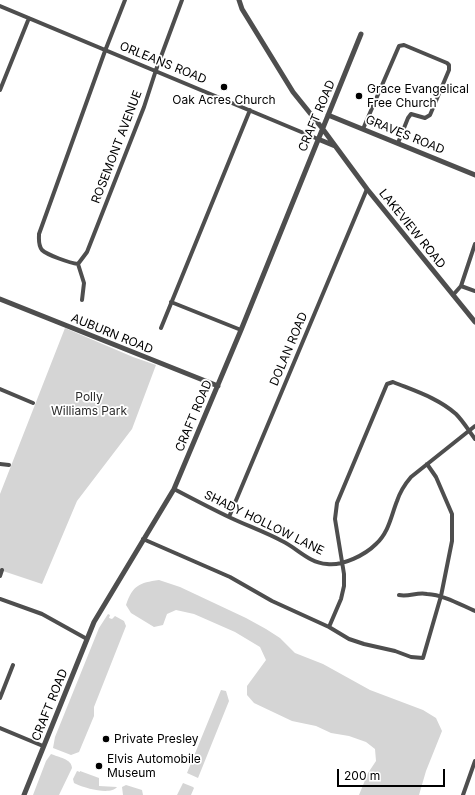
<!DOCTYPE html>
<html>
<head>
<meta charset="utf-8">
<style>
	body { margin:0 }
	#map { position:relative; width:475px; height:795px; overflow:hidden; background:#fff; font-family:Inter,sans-serif }
	canvas { display:block }
	.scale { position:absolute; left:337px; top:769px; width:108px; height:18px; box-sizing:border-box; border:2px solid #000; border-top:0; padding-left:5px; font-size:12px; line-height:14px; white-space:nowrap; color:#000; -webkit-text-stroke:3px #fff; paint-order:stroke }
</style>
</head>
<body>
<div id="map">
<canvas width="475" height="795"></canvas>
<div class="scale">200 m</div>
</div>
<script>
const c = document.querySelector('canvas').getContext('2d');
c.lineJoin = 'round';
function paint(path, color) { c.fillStyle = color; c.fill(path, 'evenodd'); }
function trace(path, color, width, dash) { c.strokeStyle = color; c.lineWidth = width; c.lineCap = dash ? 'butt' : 'round'; c.setLineDash(dash || []); c.stroke(path); }
function write(font, color, halo, rows, align = 'center') {
  c.font = font + ' Inter,sans-serif'; c.lineWidth = 3.5; c.setLineDash([]); c.textBaseline = 'middle'; c.strokeStyle = halo; c.fillStyle = color; for (const [text, x, y, turn = 0] of rows) {
    c.save(); c.translate(x, y); c.rotate((+turn || 0) * Math.PI / 180); c.textAlign = isNaN(turn) ? turn : align; if (halo) c.strokeText(text, 0, 0); c.fillText(text, 0, 0); c.restore();
  }
}
paint(new Path2D(`
	M65,328L133,357L156,365L132,429L77,501L42,584L0,570V494Z
	M159,580L180,587L246,618L266,629L280,638L295,653L323,664L370,690L423,710L436,718L442,731L426,771L419,795H359L368,773L376,761L375,749L366,742L349,736L331,733L316,726L292,721L254,703L247,695V686L266,660L260,647L235,632L194,614L176,610L167,614L163,625L154,627L131,613L126,605C133,585 139,583 159,580Z
	M108,614L110,615L109,618L112,619L115,616L124,621L126,626L94,707V716L79,752L71,755L53,748L55,737L99,628Z
	M221,690L226,691L229,701L198,778L187,773Z
	M51,754C58,757 72,759 72,768L59,795H33L46,761Z
	M77,771L80,772V771L99,778V786L117,787C111,795 87,789 76,784L74,783L73,779Z
	M183,783L193,787L194,788L191,795H177Z
	M126,785L142,790L143,795H123L122,787Z`), '#d5d5d5');
trace(new Path2D(`
	M0,6L318,139
	M0,90L29,18
	M363,129L399,46L404,45L447,63L449,65V70L430,115L425,118L411,114L408,118L398,143
	M78,264C70,263 47,255 42,250C38,245 39,240 39,234L105,51L125,0
	M461,286L475,291
	M453,295L461,286L475,244
	M82,300L84,283L78,264L87,252L144,107L156,70L182,0
	M171,302L241,330
	M161,328L250,110
	M0,389L33,403
	M0,464L9,465
	M174,489C193,499 212,509 231,518C248,526 265,532 282,541C297,548 309,563 327,564C343,566 365,555 376,544C389,532 391,516 397,501C400,492 405,484 411,477L475,426
	M229,517L367,189
	M143,539L230,577L272,601L329,627L349,639L364,644L395,651L411,657L423,658L441,596L452,541V514L436,477L427,464
	M0,576L2,570
	M399,595C409,597 417,592 427,594C444,595 459,604 475,611
	M0,599L42,614L87,639
	M329,627L341,599L344,586V574L335,519L337,503L387,384L393,382C415,391 438,398 456,414C463,421 469,431 475,439
	M0,698L13,665
	M0,728L43,746
	M463,795L475,761`), '#4e4e4e', 4);
trace(new Path2D(`
	M239,0L242,9L293,92L322,128L367,189L475,322
	M328,115L475,175
	M318,139L335,146
	M0,299L218,386
	M24,795L94,622L174,489L241,330L361,34`), '#4e4e4e', 5);
for (const [x, y, r, color] of [
	[224,87,4,"#000"],
	[359,96,4,"#000"],
	[106,739,4,"#000"],
	[99,766,4,"#000"]
]) { const dot = new Path2D(); dot.arc(x, y, r, 0, 2 * Math.PI); c.fillStyle = color; c.fill(dot); trace(dot, '#fff', 1.5); }
write('12px', '#000', '#fff', [
	["ORLEANS ROAD",163,63,22],
	["CRAFT ROAD",317,116,-67],
	["GRAVES ROAD",405,135,22],
	["ROSEMONT AVENUE",117,147,-69],
	["LAKEVIEW ROAD",412,229,51],
	["AUBURN ROAD",112,334,22],
	["DOLAN ROAD",289,349,-67],
	["CRAFT ROAD",194,416,-67],
	["SHADY HOLLOW LANE",264,523,26],
	["CRAFT ROAD",50,705,-68]
]);
write('12px', '#000', '#fff', [
	["Grace Evangelical",367,89],
	["Free Church",367,103],
	["Oak Acres Church",224,100,"center"],
	["Private Presley",114,739],
	["Elvis Automobile",107,759],
	["Museum",107,773]
], 'left');
write('12px', '#2c2c2c', '#fff', [
	["Polly",89,397],
	["Williams Park",89,411]
]);
</script>
</body>
</html>
